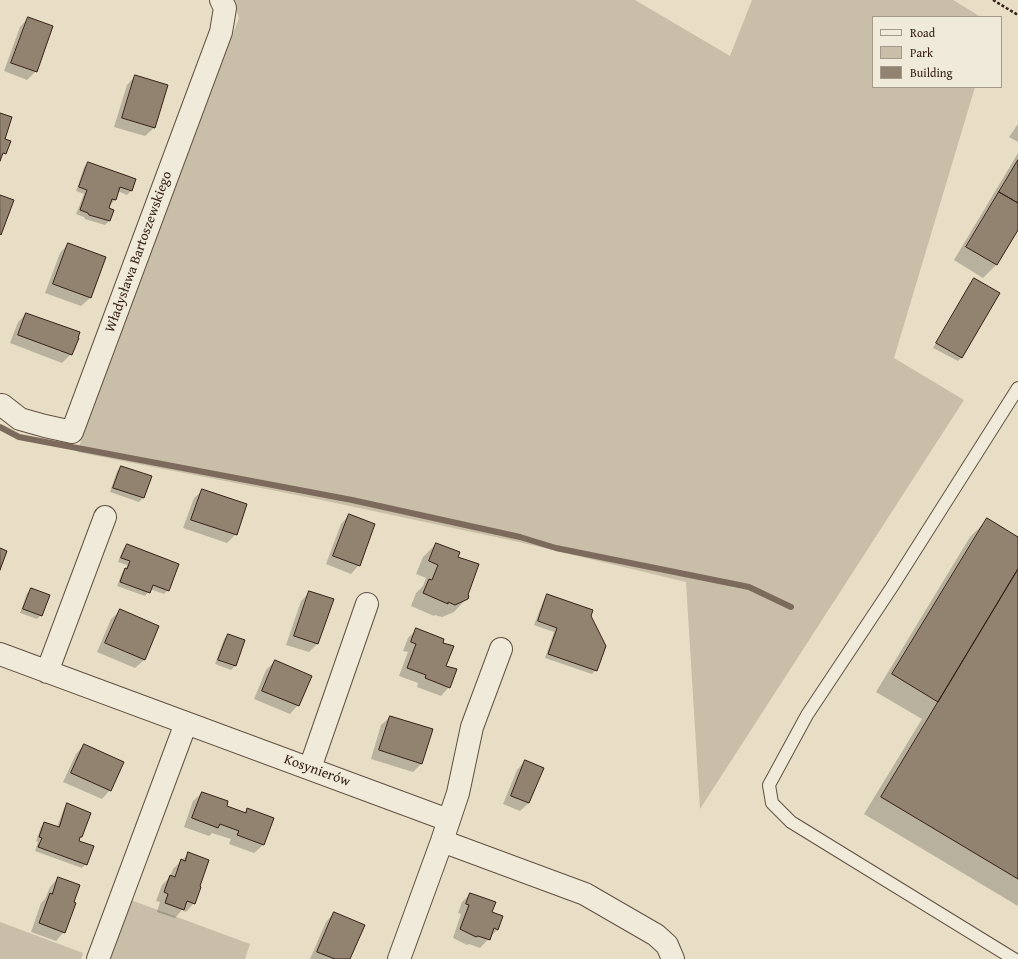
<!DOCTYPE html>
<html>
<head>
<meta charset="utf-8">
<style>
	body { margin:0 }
	#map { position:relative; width:1018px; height:959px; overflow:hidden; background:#e7dec5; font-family:"Gentium Book Plus",serif }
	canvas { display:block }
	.legend { position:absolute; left:872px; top:16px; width:130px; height:72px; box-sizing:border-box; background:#efead9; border:1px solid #a5998b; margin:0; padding:5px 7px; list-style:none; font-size:12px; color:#362017 }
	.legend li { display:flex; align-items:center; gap:8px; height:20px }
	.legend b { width:20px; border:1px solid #a5998b }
</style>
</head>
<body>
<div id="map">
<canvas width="1018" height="959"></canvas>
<ul class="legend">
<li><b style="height:5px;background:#efead9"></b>Road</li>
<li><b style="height:11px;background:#c9bea7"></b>Park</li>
<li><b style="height:11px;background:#928371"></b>Building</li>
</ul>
</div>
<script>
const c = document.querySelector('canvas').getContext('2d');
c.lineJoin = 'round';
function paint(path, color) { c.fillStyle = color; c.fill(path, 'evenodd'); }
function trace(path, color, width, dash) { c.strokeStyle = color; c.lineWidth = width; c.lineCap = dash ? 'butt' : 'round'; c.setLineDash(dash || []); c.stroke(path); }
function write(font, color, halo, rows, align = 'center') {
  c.font = font + ' "Gentium Book Plus",serif'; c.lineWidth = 4; c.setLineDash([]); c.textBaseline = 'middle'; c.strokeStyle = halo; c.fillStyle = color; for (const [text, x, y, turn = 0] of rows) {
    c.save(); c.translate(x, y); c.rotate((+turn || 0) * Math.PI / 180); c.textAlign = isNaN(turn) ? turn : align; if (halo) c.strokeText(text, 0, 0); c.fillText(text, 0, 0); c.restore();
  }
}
paint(new Path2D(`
	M233,0H635L730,56L752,0H953L981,17H873V87H975L894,358L964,400L700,809L686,582L519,542L312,498L77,452L239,18Z
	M128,899L250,944L245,959H106Z
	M0,922L83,953L81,959H0Z`), '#c9bea7');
paint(new Path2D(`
	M28,18L36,71L27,80L4,71L20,27Z
	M135,76L167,86L154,128L145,136L114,127L127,85Z
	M1018,124V142L1009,137Z
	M1018,153V228L996,265L983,278L954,260Z
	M88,163L131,191L127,195L118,191L115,200L111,204L110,203L108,209L109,221L105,225L85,219L84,217L76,214L84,194L76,191L84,167Z
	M68,244L90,298L81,306L45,293L60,253Z
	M974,279L962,357L958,361L933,348L970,283Z
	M26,314L71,354L62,363L10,343L18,322Z
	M121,467L143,498L139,502L110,492L117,471Z
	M203,490L236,534L227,543L183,528L194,498Z
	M349,515L359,565L351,574L326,564L341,524Z
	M987,520L1018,538V906L864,814L922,719L876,692L970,537Z
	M436,544L457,557L467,598L454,612L442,617L435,615L434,616L411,606L416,593L423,586L426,578L416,574L423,557Z
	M127,545L168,590L164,594L150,589L145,596L117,586L122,573L125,570L127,565L118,562L123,549Z
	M32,589L41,615L37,619L20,613L27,593Z
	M310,592L317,644L309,652L286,645L301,601Z
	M548,595L590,616L596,670L592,674L545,658L554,632L534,625L544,599Z
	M120,611L158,627L144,660L135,668L97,652L111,619Z
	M416,630L442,643L449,687L441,696L417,687L418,683L399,676L408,652L403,651L408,638Z
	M228,635L244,641L235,666L231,670L215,664L224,639Z
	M275,661L298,705L290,714L254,699L266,670Z
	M390,717L422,763L413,772L371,759L381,725Z
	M84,745L110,790L102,799L63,782L76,754Z
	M525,761L529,803L520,811L503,804L517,770Z
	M202,793L226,806L244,813L247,809L263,845L254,853L229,844L231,839L212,833L209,836L184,827L193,801Z
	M68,804L81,837L78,840L86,864L82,868L35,851L38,842L36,841L41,827L45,823L57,827L64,808Z
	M188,854L194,903L186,912L182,910L175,918L157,912L160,902L156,901L162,885L170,877L173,869Z
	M58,878L64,932L56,941L31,932L41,903L45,899L50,887Z
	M470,894L491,913L498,929L480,948L469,944L467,945L453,938L461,914L458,913L462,902Z
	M334,913L349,959H310L326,922Z`), '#0003');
trace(new Path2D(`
	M0,427L19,437L352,500L520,537L556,548L749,587L791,607`), '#7c6b5c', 6);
const building = new Path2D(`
	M28,17L53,26L37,72L11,63Z
	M135,75L168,85L155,128L122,118Z
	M0,113L12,117L5,139L11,141L6,154L3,153L0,161Z
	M1018,160V203L999,192Z
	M88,162L136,179L132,191L120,187L116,200L112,199L109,208L114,210L110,221L89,215L88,213L80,210L87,190L79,187Z
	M999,192L1018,203V230L997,265L966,247Z
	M0,195L14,200L1,235L0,234Z
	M68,243L106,257L91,298L53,284Z
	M974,278L1000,293L962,358L936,343Z
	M26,313L80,332L78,338H79L72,355L18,335Z
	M121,466L152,476L144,498L113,488Z
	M202,489L247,504L237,535L191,520Z
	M349,514L375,524L360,566L333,556Z
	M987,518L1018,537V569L938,702L892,674Z
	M436,543L460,552L458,557L479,564L468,595L469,596L468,599L455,605L448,602V604L423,593L429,579L432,580L438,565L429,561Z
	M127,544L179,564L169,591L153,585L150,593L120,582L125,568L127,569L130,561L121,558Z
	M0,548L7,551L0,570Z
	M1018,569V879L881,797Z
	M31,588L50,595L42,616L23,609Z
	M309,591L334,599L318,644L294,636Z
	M547,594L593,610L591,616L606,646L597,671L548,654L557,628L538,621Z
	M120,609L159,626L145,660L105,643Z
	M416,628L444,639L443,643L454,646L446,666L457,669L450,688L425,678L426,675L407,668L416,644L411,642Z
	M228,634L245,640L236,666L218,660Z
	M275,660L312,676L299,706L262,691Z
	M390,716L433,729L422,764L379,750Z
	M84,744L124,762L111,791L71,773Z
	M525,760L544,768L529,803L511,796Z
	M202,792L228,801L227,806L246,813L247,808L274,818L264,845L237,835L239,831L220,824L218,828L192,818Z
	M67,803L91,813L82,837H80L79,841L94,846L87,865L38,847L42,838L39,837L44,822L59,827Z
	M188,852L209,860L200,886L201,887L195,904L187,901L184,910L165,903L168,894L164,892L170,875L175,877L181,859L185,861Z
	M58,877L80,885L74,902L76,903L65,933L39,923L50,893L52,894Z
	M470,893L496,902L492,912L503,916L498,930L494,928L490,940L478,936L476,937L460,929L469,905L466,904Z
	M334,912L365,925L350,959H335L317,952Z`);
paint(building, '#928371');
trace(building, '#362017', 1);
const lane = new Path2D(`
	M1014,959L791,822L772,803L769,785L807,715L892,587L1018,388`);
const street = new Path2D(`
	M2,405L20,419L45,426L72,432L221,32L225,8L221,0
	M0,654L448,820
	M47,672L105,517
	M310,768L367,604
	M442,841L585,894L656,935L667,945L673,959
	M98,959L186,723
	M399,959L442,841L458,793L472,727L501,649`);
trace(lane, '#625042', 14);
trace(street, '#625042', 24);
trace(new Path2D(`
	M993,0L1018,15`), '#362017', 2.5, [3, 2]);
trace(lane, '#efead9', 12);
trace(street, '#efead9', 22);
write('14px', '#362017', '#efead9', [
	["Władysława Bartoszewskiego",139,252,-70],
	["Kosynierów",317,771,20]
]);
</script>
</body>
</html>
